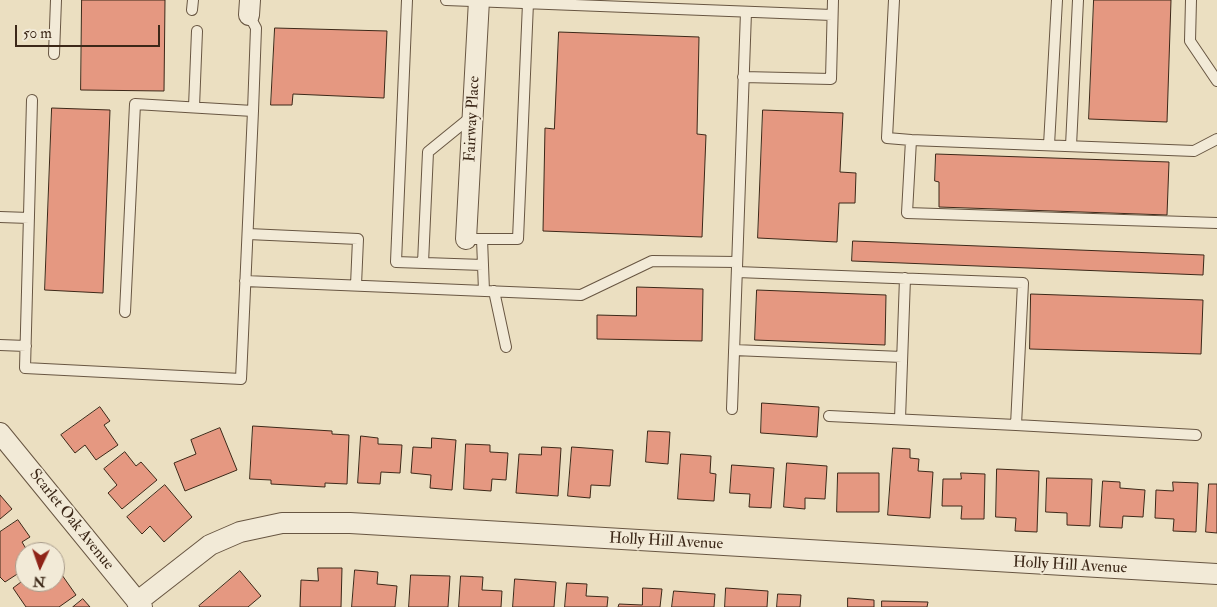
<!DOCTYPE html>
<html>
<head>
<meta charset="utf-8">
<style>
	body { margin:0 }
	#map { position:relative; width:1217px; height:607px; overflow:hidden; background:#ebdfc1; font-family:"IM FELL Double Pica",serif }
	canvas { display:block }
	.north { position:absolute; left:15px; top:542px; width:50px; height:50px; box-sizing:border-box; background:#f2ead7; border:1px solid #a99c8b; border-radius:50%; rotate:183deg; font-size:14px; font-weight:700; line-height:20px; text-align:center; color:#3c2818 }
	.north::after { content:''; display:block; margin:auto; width:18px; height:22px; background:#8f2418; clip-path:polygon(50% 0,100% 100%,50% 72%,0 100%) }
	.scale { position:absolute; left:15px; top:25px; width:145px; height:22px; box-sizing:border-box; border:2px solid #3c2818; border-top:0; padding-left:6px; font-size:15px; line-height:18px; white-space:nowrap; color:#3c2818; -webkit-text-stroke:4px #f2ead7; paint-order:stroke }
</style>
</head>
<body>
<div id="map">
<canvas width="1217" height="607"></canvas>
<div class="north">N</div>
<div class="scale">50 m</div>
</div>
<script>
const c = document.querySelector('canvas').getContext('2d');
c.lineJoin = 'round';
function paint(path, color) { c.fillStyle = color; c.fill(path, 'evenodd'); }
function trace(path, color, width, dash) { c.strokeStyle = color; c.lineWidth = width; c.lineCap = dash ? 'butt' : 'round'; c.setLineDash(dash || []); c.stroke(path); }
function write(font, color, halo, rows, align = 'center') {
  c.font = font + ' "IM FELL Double Pica",serif'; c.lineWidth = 4; c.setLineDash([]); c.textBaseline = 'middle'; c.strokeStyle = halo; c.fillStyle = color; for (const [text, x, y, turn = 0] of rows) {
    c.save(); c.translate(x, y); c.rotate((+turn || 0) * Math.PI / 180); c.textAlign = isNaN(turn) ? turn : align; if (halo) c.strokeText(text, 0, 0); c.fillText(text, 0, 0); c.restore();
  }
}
const building = new Path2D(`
	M82,0H165L164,91L81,90Z
	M1094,0H1171L1167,122L1089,119Z
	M275,28L387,31L384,98L293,94L292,105H271Z
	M559,32L699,37L697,134L706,135L702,237L543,231L545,128L554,129Z
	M52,108L110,110L103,293L45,290Z
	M763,110L843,113L840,172L856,173L855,203H839L837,242L758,238Z
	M936,154L1169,162L1167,215L939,207V182L935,181Z
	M853,241L1204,255L1203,275L852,261Z
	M637,287L703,289L702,341L597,339V315L636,316Z
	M757,290L886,295L885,345L755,340Z
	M1031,294L1203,300L1201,354L1030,349Z
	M762,403L819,407L817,437L761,433Z
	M100,407L110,421L104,425L118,445L96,460L85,445L75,453L61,435Z
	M253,426L332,431V434L349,435L347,484L325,483V487L271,484V480L250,479Z
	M220,428L237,470L185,491L174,463L196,454L191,440Z
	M648,431L670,432L668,464L646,462Z
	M361,436L378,438V444L402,445L400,473L381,472L380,484L358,483Z
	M432,438L456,440L452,490L430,488L431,475L411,473L413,447L431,448Z
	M466,444L490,445V452L508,453L506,480L492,479L491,491L464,489Z
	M542,447L561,448L558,496L516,493L519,454L541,455Z
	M572,447L613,450L610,486L591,485L590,498L568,496Z
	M893,448L910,449V458L919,459L918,471L933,472L930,518L888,515Z
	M125,452L136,466L141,462L157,480L122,509L108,493L117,485L104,469Z
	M681,454L711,456L710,473L716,474L714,501L678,499Z
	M787,463L827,466L825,499L805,498V509L784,507Z
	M732,465L774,468L771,508L749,507L750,494L730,493Z
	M997,469L1039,471L1037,532L1015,531L1016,518L996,517Z
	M838,473H879V512H837Z
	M961,473L985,474L984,519H961L962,506H942L943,479H961Z
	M1047,478L1092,479L1090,526L1067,525V513L1046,512Z
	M1103,481L1120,482V488L1145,490L1143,517L1123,516L1122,528L1100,527Z
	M1173,482L1198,483L1196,532L1173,531L1174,519L1155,518L1156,490L1173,491Z
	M1209,484H1217V533L1206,532Z
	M165,485L192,517L164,542L150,526L142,534L127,517Z
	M0,495L12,509L0,519Z
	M18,520L30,537L22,542L28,552H25V569L5,582L0,577V532Z
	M55,565L76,595L59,607H26L13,588L25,579V582H55Z
	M318,568H342L341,607H300L301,580L318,581Z
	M355,570L378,572L377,584L397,586L395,607H352Z
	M240,571L261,596L248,607H200L199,606Z
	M411,575L450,576L448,607H409Z
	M461,576L483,577L482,590L502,591L501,607H459Z
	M515,579L556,582L554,607H513Z
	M567,583L587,584L586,596L608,597L607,607H565Z
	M643,588L662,589L660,607H618L619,604L642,605Z
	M726,588L768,591L767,607H725Z
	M674,591L715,594L714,607H672Z
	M778,594L801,595L800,607H777Z
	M848,598L874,600V607H848Z
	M83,599L90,607H73Z
	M882,601L928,602L927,607H882Z`);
paint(building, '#e59881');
trace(building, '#3c2818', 1);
const service = new Path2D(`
	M407,0L396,262L483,265
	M446,0L832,15
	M894,0L887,138L911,140
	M1191,0L1190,41L1217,81
	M192,10L193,0
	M249,15L256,28L253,111
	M54,54L56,0
	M743,77L831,79L833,0
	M32,100L25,368L241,379L253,111L135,104L125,312
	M194,107L197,31
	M1217,139L1194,151L911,140L907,213L1217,223
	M1049,145L1057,0
	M1071,146L1078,0
	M0,217L29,218
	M248,234L358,239L356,285
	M466,239H518L528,3
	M482,239L484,291
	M423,263L428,152L471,117
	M737,272L1023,283L1016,425L1196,435
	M245,281L581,295L652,261L737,262
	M494,291L506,347
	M0,345L26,346
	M734,350L902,357
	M732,409L746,12
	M829,416L1016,425
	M900,419L905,278`);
const minor = new Path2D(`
	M249,15L250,0
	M466,239L479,0
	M0,433L142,607
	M137,602L210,545L240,532L282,523H350L1217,574`);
trace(service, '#685642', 12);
trace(minor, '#685642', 22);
trace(service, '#f2ead7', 10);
trace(minor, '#f2ead7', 20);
write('16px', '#3c2818', '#f2ead7', [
	["Fairway Place",473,119,-87],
	["Scarlet Oak Avenue",71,520,51],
	["Holly Hill Avenue",666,542,3],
	["Holly Hill Avenue",1070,566,3]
]);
</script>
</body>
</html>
